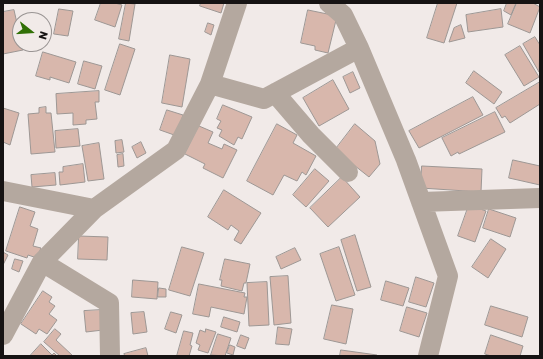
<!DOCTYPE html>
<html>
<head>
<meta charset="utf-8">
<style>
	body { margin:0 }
	#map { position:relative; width:543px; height:359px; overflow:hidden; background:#f1eae8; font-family:Rubik,sans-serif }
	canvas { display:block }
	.frame { position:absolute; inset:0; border:4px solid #161313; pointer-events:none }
	.north { position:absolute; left:12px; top:12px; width:40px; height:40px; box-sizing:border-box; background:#f1eae8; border:1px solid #999493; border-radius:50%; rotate:107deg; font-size:11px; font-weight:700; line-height:16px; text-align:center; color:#161313 }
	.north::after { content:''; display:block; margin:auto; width:14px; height:18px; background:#317006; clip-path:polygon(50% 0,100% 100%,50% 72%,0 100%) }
</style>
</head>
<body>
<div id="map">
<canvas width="543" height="359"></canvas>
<div class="frame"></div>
<div class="north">N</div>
</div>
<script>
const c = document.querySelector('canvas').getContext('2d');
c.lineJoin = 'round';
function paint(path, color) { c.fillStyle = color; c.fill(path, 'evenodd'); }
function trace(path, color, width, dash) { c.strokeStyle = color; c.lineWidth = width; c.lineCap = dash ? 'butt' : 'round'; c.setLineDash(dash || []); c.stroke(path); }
const building = new Path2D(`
	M101,3H115L122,5L115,27L95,20Z
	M126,3L135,4L129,41L119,39Z
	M201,3H224L221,13L200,6Z
	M438,3H457L444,43L427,38Z
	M507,3H516L511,15L504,11Z
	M517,3H533L540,7L530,33L508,24Z
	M59,9L73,11L68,36L54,34Z
	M501,9L503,27L468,32L466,15Z
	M14,10L23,50L3,54V12Z
	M308,10L337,16L328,53L315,50V46L301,43Z
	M208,23L214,25L211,35L205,32Z
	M461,25L465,38L449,42L454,28Z
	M535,37L540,45L539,72L523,44Z
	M120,44L135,49L120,95L105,90Z
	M520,46L539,77L524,86L505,55Z
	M43,52L76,62L69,83L50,77V80L36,76Z
	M170,55L190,59L182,107L162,103Z
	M84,61L102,66L95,89L78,84Z
	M474,71L502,92L494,104L466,83Z
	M353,72L360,88L350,93L343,77Z
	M333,80L349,109L319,126L303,98Z
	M540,82V104L510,123L505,116L502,118L496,108Z
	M99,91V102H95L97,119L86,120V124L73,125V113L57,114L56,94Z
	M473,97L483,115L419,148L409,131Z
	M223,105L252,117L242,139L238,137L234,145L219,136L222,130L217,128L221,121L217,119Z
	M46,107V113H51L55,152L31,154L28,114L39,113V108Z
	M3,108L19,113L10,145L3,142Z
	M167,110L183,115L177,136L160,130Z
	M495,112L505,132L459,154L458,152L451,156L442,138Z
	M277,124L297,135L293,143L316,156L306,175L302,172L297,181L284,175L273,195L247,181Z
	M355,124L375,141L380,164L369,177L335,150Z
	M199,126L213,132L208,143L222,149L224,144L237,150L223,178L203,168L205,164L185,154Z
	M78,129L80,146L56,148L55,131Z
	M122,140L124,152L116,153L115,141Z
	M141,142L146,153L137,158L132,147Z
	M99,143L104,179L88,181L82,146Z
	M123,154L124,166L118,167L117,155Z
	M513,160L540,166V185L509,178Z
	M83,164L85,182L60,185L59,172H63V167Z
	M422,166L482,169L481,192L421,188Z
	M315,169L329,181L306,207L293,195Z
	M55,173L56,185L32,187L31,175Z
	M342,177L360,197L328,227L310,208Z
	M224,190L261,213L241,244L234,240L239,231L231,225L228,230L208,217Z
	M469,205L486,211L475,242L458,236Z
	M20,207L35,212L30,226L38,229L33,246L41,248L37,258L28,255L27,258L6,251Z
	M489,209L516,218L510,237L483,228Z
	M355,235L371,287L357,291L341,240Z
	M79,236L108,237L107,260L78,259Z
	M491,239L506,249L488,278L472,267Z
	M182,247L204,253L190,296L169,290Z
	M339,247L355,295L336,301L320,254Z
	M295,248L301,260L281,269L276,257Z
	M3,252L8,255L3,265Z
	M15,259L23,261L19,272L12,269Z
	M225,259L250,264L246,283H244L242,291L221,286L222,280H220Z
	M288,276L291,323L274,325L270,277Z
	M416,277L434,283L426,307L409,302Z
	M133,280L158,282L157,299L132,297Z
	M386,281L409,288L403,306L381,300Z
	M267,282L269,325L249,326L247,283Z
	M199,284L245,293L244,297H247L244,314L211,307L209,317L193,314Z
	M159,288L166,289V297H158Z
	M43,291L52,297L49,302L55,306L49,314L57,320L47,334L39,329L36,334L21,324Z
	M332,305L353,309L346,344L324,339Z
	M491,306L528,317L522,337L485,325Z
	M407,307L427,313L419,337L400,331Z
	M101,310L103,330L86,332L84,311Z
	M144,312L147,332L133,334L131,313Z
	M171,312L182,315L176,333L165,329Z
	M224,317L240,322L237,332L221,327Z
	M278,327L292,329L289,345L276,344Z
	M55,329L61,334L56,340L73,356H60L44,342Z
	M206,329L216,332L208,353L198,350L200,345L196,343L200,330L205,332Z
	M184,331L193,333L190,345L192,346L189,356H177Z
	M218,334L231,338L225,356L211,355Z
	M241,335L249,338L245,349L237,346Z
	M491,335L523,346L520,356H491L485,354Z
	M41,344L52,355L54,353L57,356H30Z
	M230,345L235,347L233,355L227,353Z
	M146,348L148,356H125L124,354Z
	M341,350L377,355L376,356H340Z`);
paint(building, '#d8b7ac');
trace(building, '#9d9794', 1);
trace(new Path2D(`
	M329,3L343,15L359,48L406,160L448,276L428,356
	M210,84L264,99L359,48
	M275,93L311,135L348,172
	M3,191L94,209
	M421,202L540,198
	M42,262L109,303L110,356
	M3,335L42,262L94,209L176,150L210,84L237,3`), '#b4a89f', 20);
</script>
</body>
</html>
